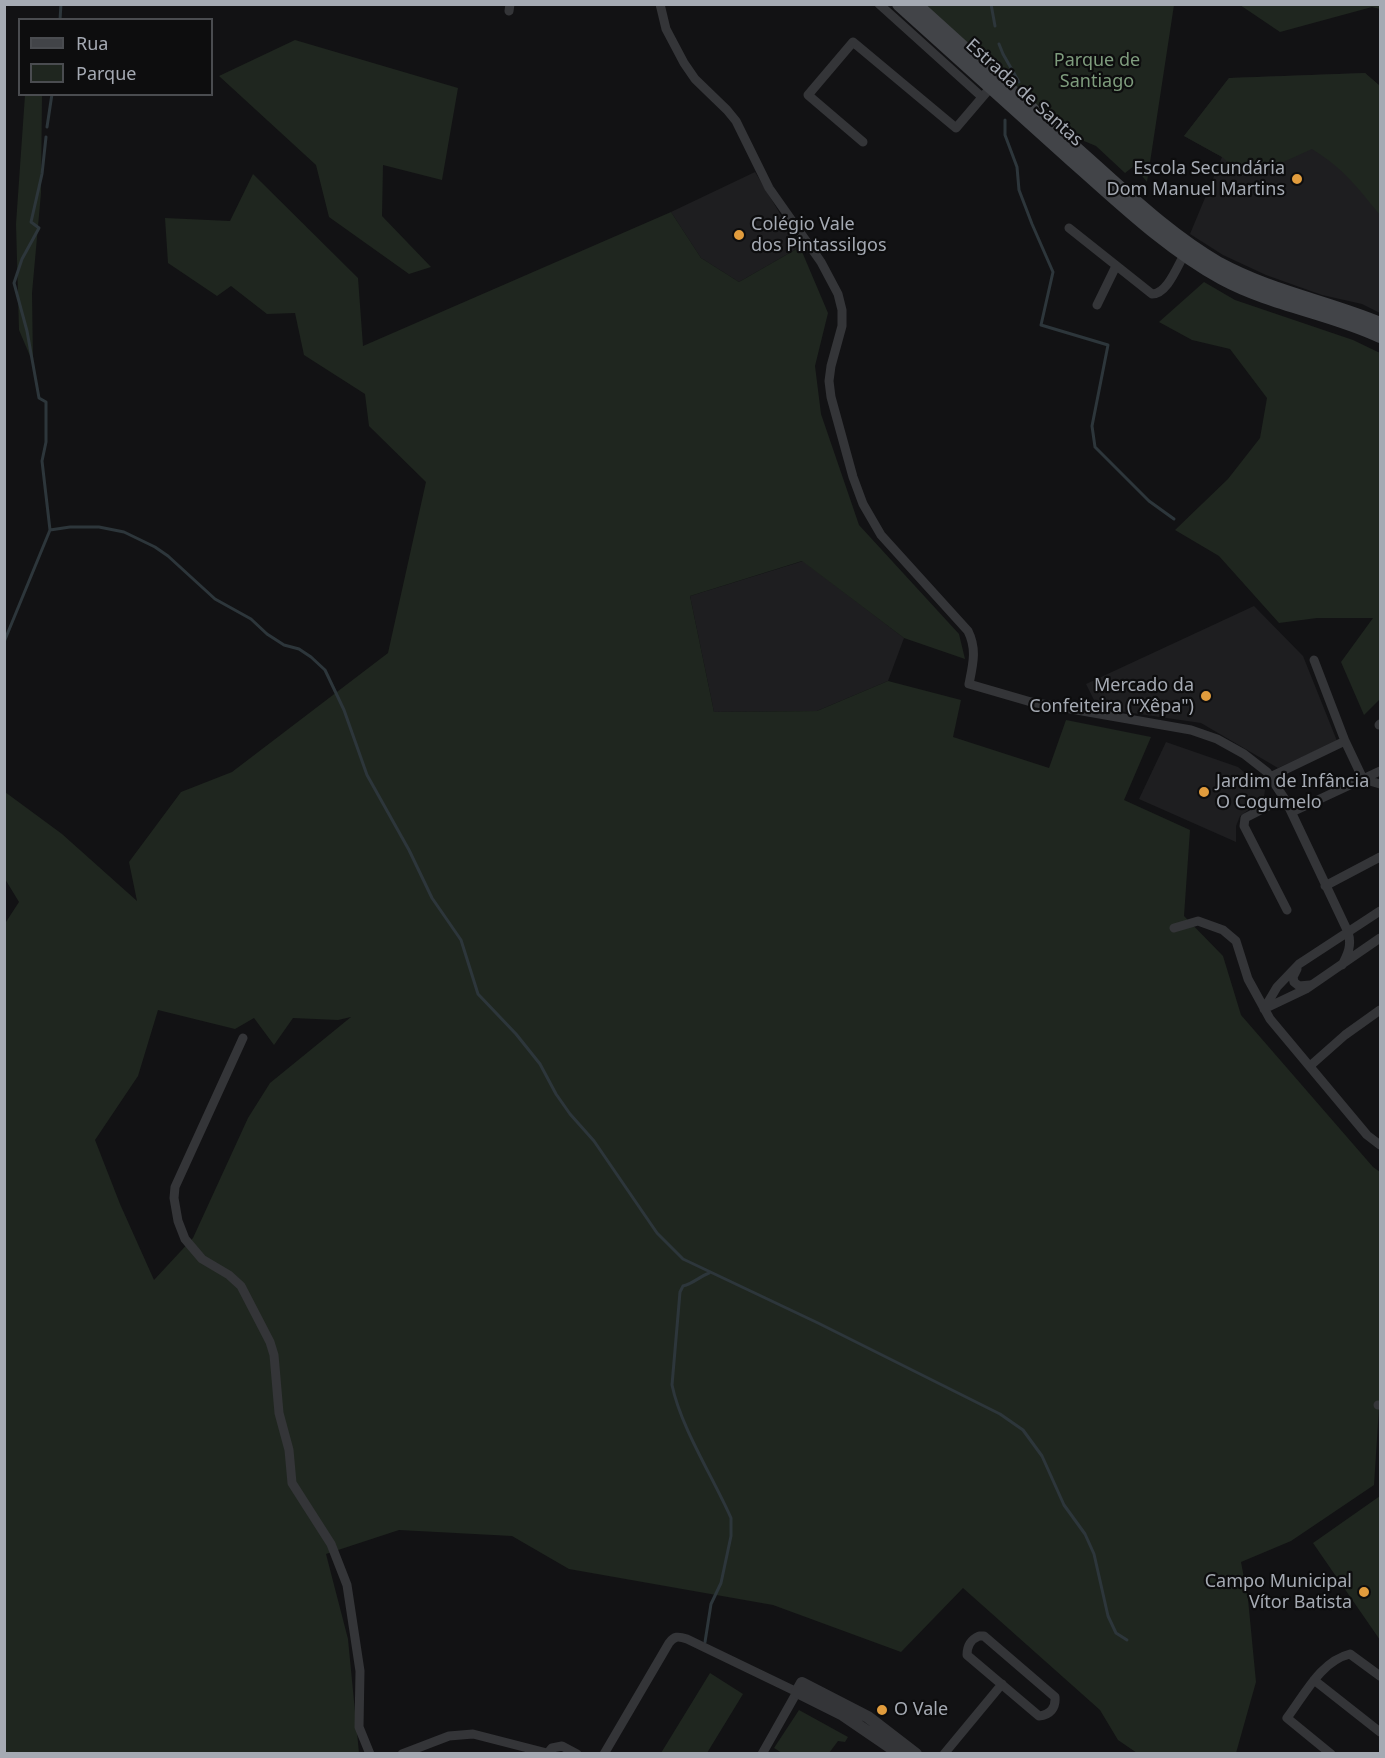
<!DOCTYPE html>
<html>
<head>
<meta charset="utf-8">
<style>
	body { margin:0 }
	#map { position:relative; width:1385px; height:1758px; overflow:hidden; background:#121214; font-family:"Noto Sans",sans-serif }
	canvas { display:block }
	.frame { position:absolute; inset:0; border:6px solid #a5aab3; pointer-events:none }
	.legend { position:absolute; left:18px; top:18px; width:195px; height:78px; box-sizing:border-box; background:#0d0d0e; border:2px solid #4a4c50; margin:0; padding:8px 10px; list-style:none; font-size:18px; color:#a5aab3 }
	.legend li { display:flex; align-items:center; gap:12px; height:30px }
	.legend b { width:30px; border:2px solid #4a4c50 }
</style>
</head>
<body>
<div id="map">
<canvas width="1385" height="1758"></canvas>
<div class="frame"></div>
<ul class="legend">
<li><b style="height:8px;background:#424448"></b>Rua</li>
<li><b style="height:16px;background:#1f261f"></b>Parque</li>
</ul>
</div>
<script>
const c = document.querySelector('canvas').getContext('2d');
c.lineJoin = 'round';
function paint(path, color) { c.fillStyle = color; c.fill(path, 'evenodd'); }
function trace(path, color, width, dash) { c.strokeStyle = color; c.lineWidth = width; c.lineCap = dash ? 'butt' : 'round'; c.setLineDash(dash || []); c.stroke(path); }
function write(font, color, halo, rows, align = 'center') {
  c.font = font + ' "Noto Sans",sans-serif'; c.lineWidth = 4.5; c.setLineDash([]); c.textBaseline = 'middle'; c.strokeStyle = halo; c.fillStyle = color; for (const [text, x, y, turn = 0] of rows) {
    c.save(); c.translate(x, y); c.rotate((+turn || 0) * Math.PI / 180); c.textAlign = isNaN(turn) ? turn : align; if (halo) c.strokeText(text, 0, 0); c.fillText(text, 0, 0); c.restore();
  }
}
paint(new Path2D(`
	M1365,73L1380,86V313L1362,304L1322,295L1266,275L1223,255L1190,234L1222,157L1184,136L1229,78Z
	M755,172L800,247L739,282L701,258L671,212Z
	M803,561L904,638L888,681L817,711L714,712L690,596Z
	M1254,606L1303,656L1337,741L1278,768L1201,723L1098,708L1086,684Z
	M1166,742L1238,767L1265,790L1264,797L1256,800L1254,806L1240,816L1236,826V842L1139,799Z`), '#1e1e20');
paint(new Path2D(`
	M1380,4V9L1372,7L1280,32L1240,5Z
	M925,5H1174L1147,182L1134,166L1125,173L1096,146L1072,136Z
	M295,40L458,88L442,180L383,165L382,216L431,267L409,274L329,217L316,165L219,76Z
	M1365,73L1380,86V215C1357,187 1344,169 1312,149L1257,174L1234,167L1222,157L1184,136L1229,78Z
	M25,95H42L41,193L32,293L33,363L19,330L16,224Z
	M253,174L358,278L363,346L671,212L701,258L739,282L800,247L828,313L815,366L821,414L859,525L959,634L965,659L904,638L802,561L690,596L714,712L817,711L888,681L961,700L953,737L1049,768L1066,720L1151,737L1124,800L1190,830L1184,916L1223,956L1241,1015L1373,1167L1380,1172V1392L1374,1485L1291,1541L1241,1562L1248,1599L1256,1682L1236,1753H1137L1118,1740L1100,1710L963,1588L901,1652L773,1605L569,1569L512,1536L399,1530L326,1554L348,1639L359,1753H5L4,925L19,902L5,879V792L62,834L137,901L129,862L181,792L232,772L388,653L426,482L369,426L365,394L304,355L295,313L267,314L231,286L217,296L168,263L165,218L230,221ZM158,1010L235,1029L254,1018L274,1045L293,1018L338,1020L351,1017L270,1083L248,1118L193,1238L154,1280L120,1204L95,1140L138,1076Z
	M1204,282L1235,300L1353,340L1380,353V699L1364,715L1341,662L1373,618H1317L1279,623L1219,556L1175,530L1228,479L1260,438L1267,398L1230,349L1192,340L1159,322Z
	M1380,1496V1640L1313,1543Z
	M710,1673L743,1694L707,1753H661Z
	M799,1710L848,1737L845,1742L838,1741L829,1753H782L774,1748Z`), '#1f261f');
trace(new Path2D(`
	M991,4L995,26
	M60,20L61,4
	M999,44L1003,54L1019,82
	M1005,120V135L1017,167L1019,190L1032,224L1053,272L1041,325L1108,345L1092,426L1095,447L1149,501L1174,519
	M47,127L52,94
	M50,530L70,527H99L124,532L155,547L168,556L215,599L251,619L267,634L284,645L299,649L311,657L325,670L344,710L367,775L409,850L432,898L461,940L478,994L516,1034L540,1064L556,1094L570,1114L594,1141L657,1233L683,1259L818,1323L1000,1414L1023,1430L1042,1456L1064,1505L1085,1534L1094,1554L1108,1616L1116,1633L1127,1640
	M4,642L50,530L42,461L46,442V402L39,398L27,331L14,283L22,259L39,228L31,222L42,174L46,137
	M705,1642L711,1604L721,1583L731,1536V1518C713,1477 681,1428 672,1385L680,1292L683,1286C694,1283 699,1277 709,1273`), '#2d363b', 3);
trace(new Path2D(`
	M660,4L666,29L684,63L695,79L727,110L736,121L769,188L821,262L838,294L842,310V326L831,366L829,381L831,397L853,477L863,504L881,535L968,631C977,649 973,664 969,684L1031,702L1191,730L1217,739L1244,754L1267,772L1286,801L1348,932C1352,945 1348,954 1342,965
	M879,4L982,97
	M509,11L510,4
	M863,142L808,95L853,42L956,128L991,87
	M1069,228L1152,294C1167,294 1177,267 1184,255
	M1097,305L1116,266
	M1314,660L1345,741
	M1379,725L1380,724
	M1270,777L1345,741L1363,779
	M1363,779L1380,784
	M1284,798L1245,818L1244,826L1287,910
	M1292,812L1380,771
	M1325,886L1380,857
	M1174,928L1198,921L1223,930L1236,941L1248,979L1270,1019L1367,1135L1380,1145
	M1297,969L1293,977L1294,982L1299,986L1310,985
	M1264,1009L1277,987L1299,964L1380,911
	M1264,1009L1306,989L1380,938
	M243,1038L175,1187L174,1198L178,1221L185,1239L202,1259L229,1275L241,1286L270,1342L274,1355L279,1413L289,1450L292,1483L331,1544L347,1585L360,1671L359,1727L370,1754
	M1310,1066L1345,1035L1380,1010
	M1378,1405H1380
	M979,1636H984L1055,1697C1056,1708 1050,1715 1039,1716L967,1655C967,1646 970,1640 979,1636Z
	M1314,1680L1380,1732
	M402,1754L449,1736L473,1734L547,1753
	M547,1754L552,1748L562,1746L577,1754
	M604,1754L669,1643C674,1636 678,1636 687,1639L797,1692L762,1754
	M944,1754L1002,1684
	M1331,1754L1287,1718C1305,1694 1321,1661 1350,1654L1380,1676`), '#343538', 9);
trace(new Path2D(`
	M900,1754L843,1715L797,1692L802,1683L868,1717L916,1754`), '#343538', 12);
trace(new Path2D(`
	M899,4C956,56 1014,108 1072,160C1120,202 1166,247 1222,278C1272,305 1329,312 1380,336
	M915,4C971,55 1028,106 1084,156C1127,194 1169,235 1219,264C1270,292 1327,302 1380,324`), '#424448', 14);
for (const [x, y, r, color] of [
	[1297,179,6,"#e19c3d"],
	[739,235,6,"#e19c3d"],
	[1206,696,6,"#e19c3d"],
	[1204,792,6,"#e19c3d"],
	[1364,1592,6,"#e19c3d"],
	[882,1710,6,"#e19c3d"]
]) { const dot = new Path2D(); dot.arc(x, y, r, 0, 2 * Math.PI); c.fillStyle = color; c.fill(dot); trace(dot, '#0d0d0e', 2); }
write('18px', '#7e9c7d', '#0d0d0e', [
	["Parque de",1097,61],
	["Santiago",1097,82]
]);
write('18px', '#a5aab3', '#0d0d0e', [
	["Estrada de Santas",1024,93,42]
]);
write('18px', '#a5aab3', '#0d0d0e', [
	["Escola Secundária",1285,169],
	["Dom Manuel Martins",1285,190],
	["Colégio Vale",751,225,"left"],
	["dos Pintassilgos",751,246,"left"],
	["Mercado da",1194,686],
	["Confeiteira (\"Xêpa\")",1194,707],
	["Jardim de Infância",1216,782,"left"],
	["O Cogumelo",1216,803,"left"],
	["Campo Municipal",1352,1582],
	["Vítor Batista",1352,1603],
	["O Vale",894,1710,"left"]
], 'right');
</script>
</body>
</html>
